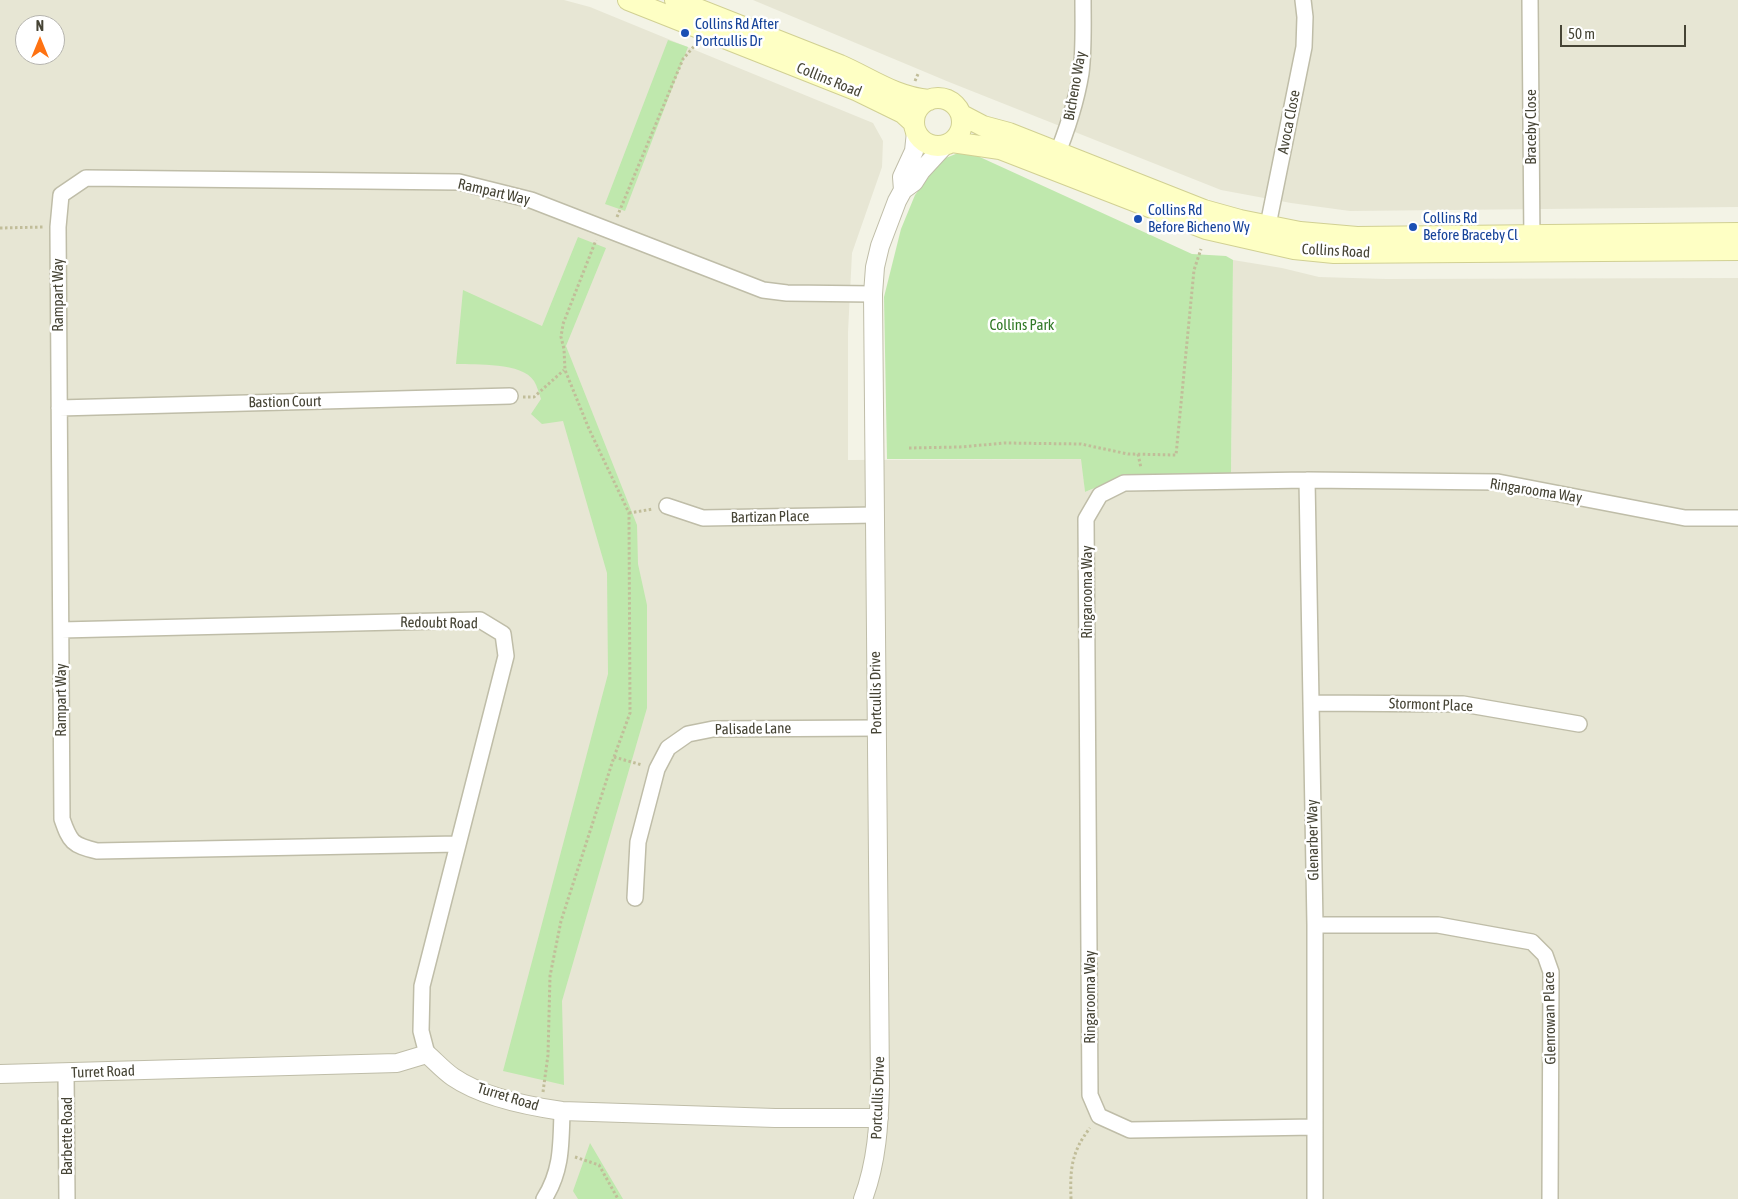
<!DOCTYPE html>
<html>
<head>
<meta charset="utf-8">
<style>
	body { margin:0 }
	#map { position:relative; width:1738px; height:1199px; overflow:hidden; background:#f3f3e6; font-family:"Asap Condensed",sans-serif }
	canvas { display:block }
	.north { position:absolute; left:15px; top:15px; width:50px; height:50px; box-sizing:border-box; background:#fff; border:1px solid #b5b4ae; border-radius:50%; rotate:0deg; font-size:14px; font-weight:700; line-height:20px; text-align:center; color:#464435 }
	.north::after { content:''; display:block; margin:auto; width:18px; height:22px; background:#fe7212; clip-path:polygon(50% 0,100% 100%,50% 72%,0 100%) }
	.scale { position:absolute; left:1560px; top:25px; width:126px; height:22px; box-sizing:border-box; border:2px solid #464435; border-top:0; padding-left:6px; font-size:15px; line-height:18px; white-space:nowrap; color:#464435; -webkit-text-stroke:4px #fff; paint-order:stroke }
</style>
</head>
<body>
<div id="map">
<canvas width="1738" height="1199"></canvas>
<div class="north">N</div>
<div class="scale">50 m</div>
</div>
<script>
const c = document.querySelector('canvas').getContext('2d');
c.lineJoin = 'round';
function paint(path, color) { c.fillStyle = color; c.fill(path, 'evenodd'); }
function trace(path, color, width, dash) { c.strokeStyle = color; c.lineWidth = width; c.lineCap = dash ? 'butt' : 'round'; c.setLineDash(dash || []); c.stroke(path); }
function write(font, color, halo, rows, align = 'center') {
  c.font = font + ' "Asap Condensed",sans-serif'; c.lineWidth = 5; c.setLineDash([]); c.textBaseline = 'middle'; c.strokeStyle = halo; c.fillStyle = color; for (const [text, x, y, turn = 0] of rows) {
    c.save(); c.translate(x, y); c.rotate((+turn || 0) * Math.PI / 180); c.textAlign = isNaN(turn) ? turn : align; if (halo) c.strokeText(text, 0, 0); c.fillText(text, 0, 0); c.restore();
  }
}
paint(new Path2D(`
	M0,0H564L590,7L873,123L883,141L882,167L852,253L848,332V460L1082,459L1085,492L1123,476L1231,477L1233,260L1282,268L1319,277L1386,279L1738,278V1199H0ZM25,25H55V55H25Z
	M753,0H1738V207L1350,211L1291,203L1221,190L949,82Z`), '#e7e6d4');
paint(new Path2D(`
	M668,40L688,47L625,211L605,204Z
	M958,153H971L1192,254L1226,256L1233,260L1231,478L1123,476L1085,492L1081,459H887L884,297L901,229L915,195L941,160Z
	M578,237L606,248L566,346L637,525L638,564L647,605V708L562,1001L564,1085L503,1071L608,674L607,573L563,421L542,424L531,414L541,399C539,393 537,386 534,381C522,362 476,365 456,364L463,290L542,326Z
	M590,1143L623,1199H578L573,1191Z`), '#bfe8ad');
const minor = new Path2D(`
	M1530,0L1532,244
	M1054,162C1066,133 1076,104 1081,73C1084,49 1083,24 1083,0
	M1266,235L1304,47L1305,17L1303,0
	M59,408L510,396
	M1307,480L1315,925V1199
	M667,506L703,518L875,515
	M61,630L480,620L503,634L506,656L422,986L421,1031L427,1054
	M1311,703L1463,704L1579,724
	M458,844L97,851C72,845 70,842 62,819L58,227L61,195L86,178L459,182L531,200L763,290L787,293L873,294
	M635,898L638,842L657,769L668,748L688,734L713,729L877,728
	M1315,925H1438L1532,942L1545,955L1551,972L1550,1199
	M66,1073L67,1199
	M1315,1127L1130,1130L1099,1116L1090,1095L1086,519L1100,495L1124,483L1307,480L1498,482L1685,518H1738
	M544,1199C562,1171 561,1144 562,1111`);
const tertiary = new Path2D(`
	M903,190L902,177L914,151L916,132
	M0,1074L397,1063L427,1054C435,1061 444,1071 453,1077C482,1097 527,1106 562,1111L775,1118H879
	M863,1199C877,1162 879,1124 880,1085L873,294L875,267L880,246L897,201L903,190L914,182L921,171L945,145`);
const secondary = new Path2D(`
	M628,0L858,91L903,113L914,123
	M675,0C730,22 785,43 840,65C870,78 895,97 929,100
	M914 122a24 24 0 1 1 48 0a24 24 0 1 1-48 0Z
	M962,115L983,126L1009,133L1204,210L1240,220L1300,232L1357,237L1738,233
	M952,142L1000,149L1206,229L1294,249L1334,253L1738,250`);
trace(minor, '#bfbda8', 18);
trace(tertiary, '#bfbda8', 20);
trace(secondary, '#d1d093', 22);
trace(new Path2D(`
	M915,81L918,74
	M617,217L683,59L696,44
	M0,228L44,227
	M523,397H534L564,370
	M909,448L960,447L1005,443L1081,444L1128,454L1176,455L1194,270L1201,249
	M1138,454L1141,468
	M629,513L653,509
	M614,757L642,765
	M543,1092L548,1055L550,976L561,921L614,757L630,713L629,513L589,429L565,370L564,349L561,337L563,324L596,240
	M575,1157L599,1165L618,1199
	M1071,1199C1070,1170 1071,1152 1090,1128`), '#c1bd99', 3, [2.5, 2.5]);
trace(minor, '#fff', 15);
trace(tertiary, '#fff', 18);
trace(secondary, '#feffc4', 20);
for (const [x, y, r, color] of [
	[685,33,5,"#1a4fb4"],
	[1138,219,5,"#1a4fb4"],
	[1413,227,5,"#1a4fb4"]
]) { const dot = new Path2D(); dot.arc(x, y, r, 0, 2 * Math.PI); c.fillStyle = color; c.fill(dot); trace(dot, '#fff', 2); }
write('15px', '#164399', '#fff', [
	["Collins Rd After",695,24],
	["Portcullis Dr",695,41],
	["Collins Rd",1148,210],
	["Before Bicheno Wy",1148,227],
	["Collins Rd",1423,218],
	["Before Braceby Cl",1423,235]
], 'left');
write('15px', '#464435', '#fff', [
	["Collins Road",829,80,22],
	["Bicheno Way",1075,86,-80],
	["Avoca Close",1289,122,-79],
	["Braceby Close",1531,127,-90],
	["Rampart Way",494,192,13],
	["Collins Road",1336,251,3],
	["Rampart Way",58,295,-90],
	["Bastion Court",285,402,-1],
	["Ringarooma Way",1536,491,9],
	["Bartizan Place",770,517,-1],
	["Ringarooma Way",1087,592,-90],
	["Redoubt Road",439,623,1],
	["Portcullis Drive",876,693,-91],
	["Rampart Way",61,700,-90],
	["Stormont Place",1431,705,2],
	["Palisade Lane",753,729,-1],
	["Glenarber Way",1313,840,-91],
	["Ringarooma Way",1090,997,-90],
	["Glenrowan Place",1550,1018,-91],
	["Turret Road",103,1072,-2],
	["Turret Road",508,1097,17],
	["Portcullis Drive",878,1098,-88],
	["Barbette Road",67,1136,-90]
]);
write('15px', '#317927', '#fff', [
	["Collins Park",1022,325]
]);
</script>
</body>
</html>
